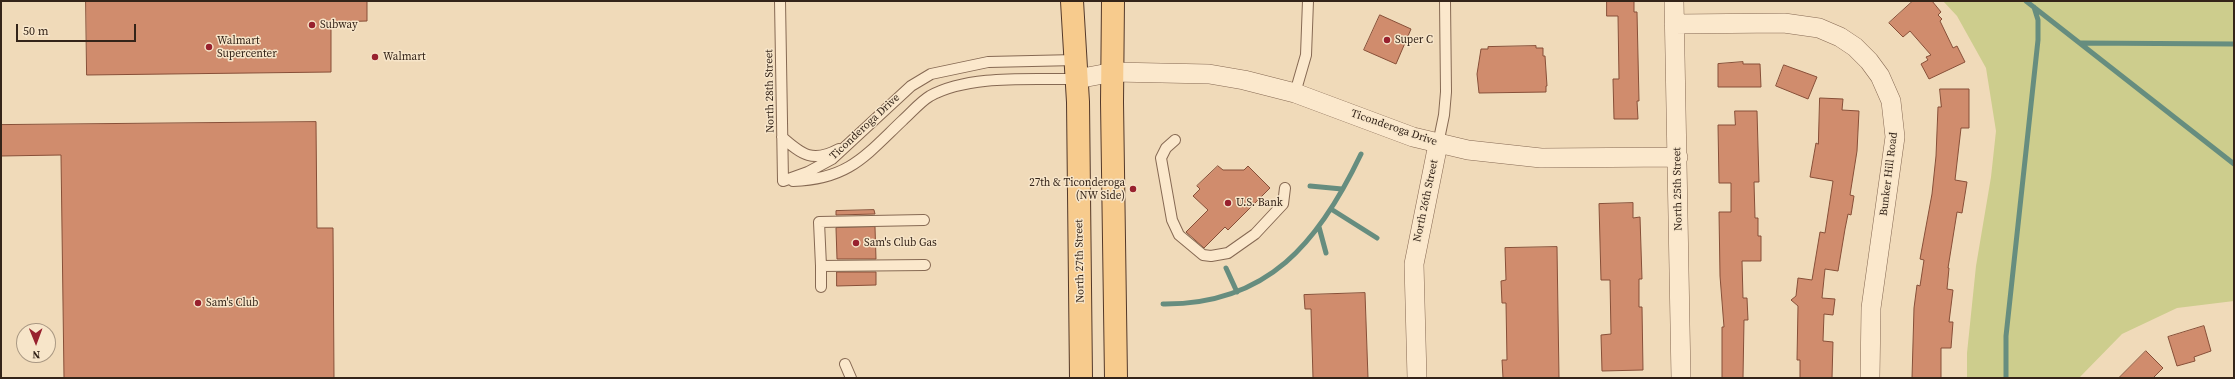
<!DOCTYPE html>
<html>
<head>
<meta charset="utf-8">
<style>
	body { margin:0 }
	#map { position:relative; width:2235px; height:379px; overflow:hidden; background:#f0dab9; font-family:"Source Serif 4",serif }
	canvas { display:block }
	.frame { position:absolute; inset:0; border:2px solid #342419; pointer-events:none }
	.north { position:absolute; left:16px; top:323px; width:40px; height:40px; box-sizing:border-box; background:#f7e5c9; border:1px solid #a99883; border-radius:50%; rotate:179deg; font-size:11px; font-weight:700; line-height:16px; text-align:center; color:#342419 }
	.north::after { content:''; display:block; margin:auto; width:14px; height:18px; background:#98212e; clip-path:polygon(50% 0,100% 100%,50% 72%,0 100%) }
	.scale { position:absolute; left:16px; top:24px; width:120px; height:18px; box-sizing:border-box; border:2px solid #342419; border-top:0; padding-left:5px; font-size:12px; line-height:14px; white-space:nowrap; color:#342419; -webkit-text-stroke:3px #f7e5c9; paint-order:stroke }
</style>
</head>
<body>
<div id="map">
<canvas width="2235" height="379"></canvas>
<div class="frame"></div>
<div class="north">N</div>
<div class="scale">50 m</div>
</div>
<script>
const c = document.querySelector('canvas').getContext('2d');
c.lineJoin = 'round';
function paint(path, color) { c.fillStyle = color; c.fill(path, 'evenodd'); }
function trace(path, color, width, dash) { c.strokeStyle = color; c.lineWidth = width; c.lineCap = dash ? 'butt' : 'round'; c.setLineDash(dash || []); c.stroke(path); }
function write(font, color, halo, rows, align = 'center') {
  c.font = font + ' "Source Serif 4",serif'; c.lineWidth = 3; c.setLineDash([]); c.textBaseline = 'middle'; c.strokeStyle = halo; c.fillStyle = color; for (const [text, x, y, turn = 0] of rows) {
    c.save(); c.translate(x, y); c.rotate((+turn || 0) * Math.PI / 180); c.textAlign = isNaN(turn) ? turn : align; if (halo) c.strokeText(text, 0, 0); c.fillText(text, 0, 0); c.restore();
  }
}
paint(new Path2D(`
	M1943,1H2234V301L2177,308L2122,334L2079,378H1967V353L1976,266L1991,177L1996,131L1986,68L1957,16Z`), '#cdcd8d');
trace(new Path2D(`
	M2026,1L2234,164
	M2081,43L2234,44
	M1310,186L1342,189
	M1331,209L1377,238
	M1319,227L1326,253
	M1226,268L1237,292
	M1163,304C1268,305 1319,242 1361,154
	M2006,378V336L2038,40V20L2034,7`), '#668d7f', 5);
const building = new Path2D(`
	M86,1H367V21L331,22V72L87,75Z
	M1607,1H1634V12H1637L1639,101H1637L1638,119H1614L1613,79H1619L1618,16H1607Z
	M1913,1H1932L1941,12L1938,15L1942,19L1940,21L1953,48L1957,46L1965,62L1929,79L1921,64L1928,60L1926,57L1931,55L1910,31L1903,37L1889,23Z
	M1380,15L1411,29L1396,64L1364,50Z
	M1536,46V48H1543V56H1545L1547,86H1546V92L1479,93L1477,74L1481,49H1488V47Z
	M1743,62V64H1760L1761,87H1718V64Z
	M1784,65L1817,77L1808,99L1776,86Z
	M1940,89H1969V128H1961L1955,180L1967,182L1962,213L1957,212L1948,268H1949L1947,289L1953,290L1949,322H1953L1951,348H1941V378H1912L1914,308L1917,285L1920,286L1924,260L1920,259L1932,194L1936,156L1938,107H1941Z
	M1820,98L1843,99L1842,110L1859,111L1857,151L1850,195L1854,196L1851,215L1848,214L1845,229L1838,271L1825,269L1822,298L1835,299L1833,315L1824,314L1823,341L1833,342L1832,378H1800V360H1797L1798,306L1791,300L1796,296L1798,278L1812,280L1820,232L1825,233L1833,181L1810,177L1816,143L1818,144Z
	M1735,111H1757L1759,182H1754L1755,218H1758V236H1761V261H1742L1743,298H1747L1748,320H1744L1743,378H1722V327H1724L1720,276L1719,212H1731V183H1719L1718,125H1735Z
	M316,122L317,228H333L334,378H64L61,155L1,156V125Z
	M1218,166L1223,170H1244L1248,166L1270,188L1228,230L1225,227L1204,248L1186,232L1208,210L1193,196L1200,189L1197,186Z
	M1633,203V218L1640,217L1642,279H1639V307H1642L1643,370L1602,371L1601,335L1611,334L1610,280H1601L1599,204Z
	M874,210L875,214L836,215V211Z
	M875,227L876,259H837L836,228Z
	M1557,247L1559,378H1503L1502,360H1507L1506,303H1502L1501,281L1506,280L1505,248Z
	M837,272H876V285L837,286Z
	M1365,293L1368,378H1313L1311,309H1305L1304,295Z
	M2204,326L2211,351L2194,357L2195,361L2177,366L2168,337Z
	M2146,351L2163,368L2153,378H2119Z`);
paint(building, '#d08c6d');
trace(building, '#874f38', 1);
const service = new Path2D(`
	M780,1L783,181
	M1295,93L1306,55L1308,1
	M782,137C802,155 813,163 839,149
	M1175,140L1166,148L1161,158L1172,220L1179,235L1203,255L1211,256L1228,253L1255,234L1283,204L1285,188
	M1438,144L1444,115L1446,92L1445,1
	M783,181L808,172L832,159L911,86L931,74L988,62L1076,60
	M793,181C849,179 865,156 903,120C912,112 920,102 930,96C970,74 1033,80 1077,79
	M821,266L819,222L924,220
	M821,287V266L925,265
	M845,364L851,378`);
const minor = new Path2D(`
	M1674,1L1681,378
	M1674,24L1784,23L1819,28L1840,37L1855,47L1869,61L1880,76L1891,101L1895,137L1871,308L1870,378
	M1077,79L1114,72L1209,74L1244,80L1295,93L1413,137L1468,150L1541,158L1678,157
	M1417,378L1414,264L1438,144`);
const primary = new Path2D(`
	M1072,1L1078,102L1081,378
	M1113,1L1112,102L1116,378`);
trace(service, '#866953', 12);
trace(minor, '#866953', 20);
trace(primary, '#533829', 24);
trace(service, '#fbe8cc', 10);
trace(minor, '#fbe8cc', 19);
trace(primary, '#f7cb8d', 22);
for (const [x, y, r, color] of [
	[312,25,4,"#98212e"],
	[1387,40,4,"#98212e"],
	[209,47,4,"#98212e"],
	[375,57,4,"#98212e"],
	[1133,189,4,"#98212e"],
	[1228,203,4,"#98212e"],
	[856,243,4,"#98212e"],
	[198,303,4,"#98212e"]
]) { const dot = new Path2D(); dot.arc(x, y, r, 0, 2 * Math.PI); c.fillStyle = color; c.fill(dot); trace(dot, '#f7e5c9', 1.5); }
write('11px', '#342419', '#f7e5c9', [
	["Subway",320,25],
	["Super C",1395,40],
	["Walmart",217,41],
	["Supercenter",217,54],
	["Walmart",383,57],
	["27th & Ticonderoga",1125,183,"right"],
	["(NW Side)",1125,196,"right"],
	["U.S. Bank",1236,203],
	["Sam's Club Gas",864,243],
	["Sam's Club",206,303]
], 'left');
write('11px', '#342419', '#f7e5c9', [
	["North 28th Street",770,91,-91],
	["Ticonderoga Drive",865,127,-43],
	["Ticonderoga Drive",1394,128,19],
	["Bunker Hill Road",1889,174,-83],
	["North 25th Street",1678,189,-91],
	["North 26th Street",1426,201,-78],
	["North 27th Street",1080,261,-91]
]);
</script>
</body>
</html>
